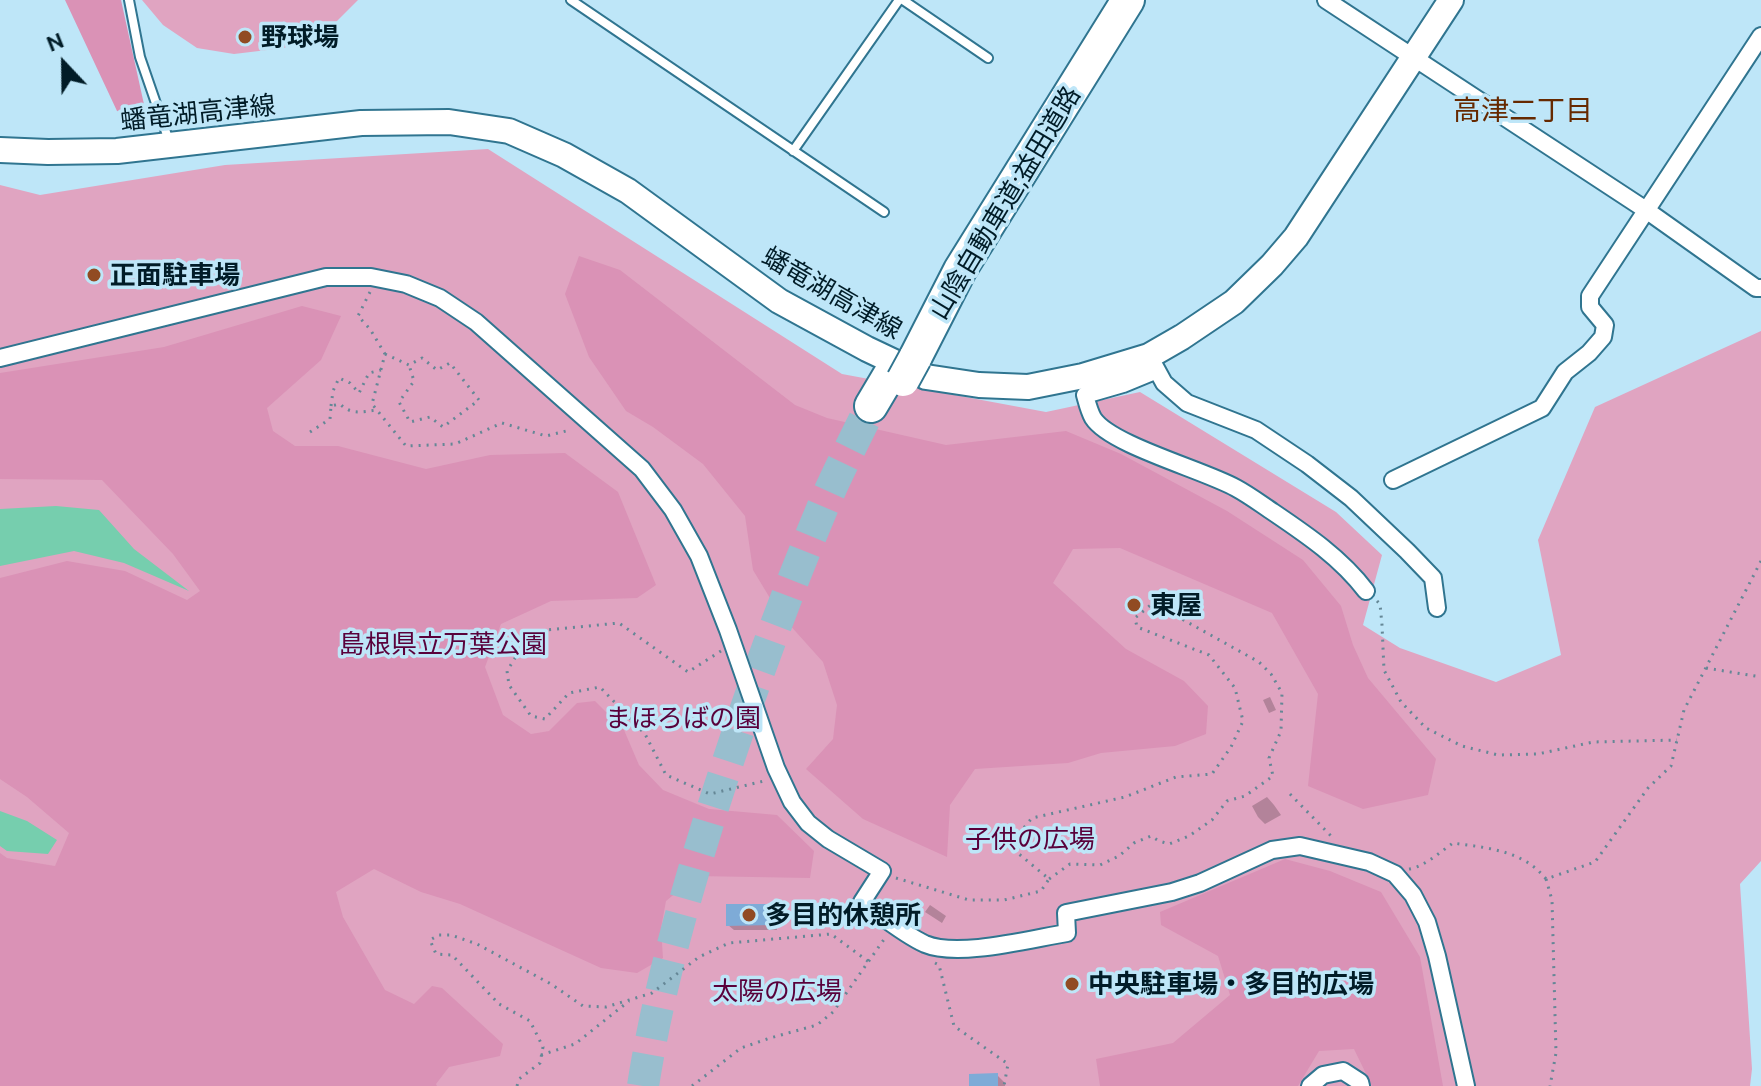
<!DOCTYPE html>
<html>
<head>
<meta charset="utf-8">
<style>
	body { margin:0 }
	#map { position:relative; width:1761px; height:1086px; overflow:hidden; background:#bee6f8; font-family:Ubuntu,sans-serif }
	canvas { display:block }
	.north { position:absolute; left:24px; top:24px; width:80px; height:80px; -webkit-text-stroke:6px #bee6f8; paint-order:stroke; rotate:338deg; font-size:22px; font-weight:700; line-height:32px; text-align:center; color:#011c27 }
	.north::after { content:''; display:block; margin:auto; width:28px; height:36px; background:#011c27; clip-path:polygon(50% 0,100% 100%,50% 72%,0 100%) }
</style>
</head>
<body>
<div id="map">
<canvas width="1761" height="1086"></canvas>
<div class="north">N</div>
</div>
<script>
const c = document.querySelector('canvas').getContext('2d');
c.lineJoin = 'round';
function paint(path, color) { c.fillStyle = color; c.fill(path, 'evenodd'); }
function trace(path, color, width, dash) { c.strokeStyle = color; c.lineWidth = width; c.lineCap = dash ? 'butt' : 'round'; c.setLineDash(dash || []); c.stroke(path); }
function write(font, color, halo, rows, align = 'center') {
  c.font = font + ' Ubuntu,"Noto Sans JP",sans-serif'; c.lineWidth = 7; c.setLineDash([]); c.textBaseline = 'middle'; c.strokeStyle = halo; c.fillStyle = color; for (const [text, x, y, turn = 0] of rows) {
    c.save(); c.translate(x, y); c.rotate((+turn || 0) * Math.PI / 180); c.textAlign = isNaN(turn) ? turn : align; if (halo) c.strokeText(text, 0, 0); c.fillText(text, 0, 0); c.restore();
  }
}
paint(new Path2D(`
	M142,0H358L332,26L284,48L234,54L197,48L163,25Z
	M488,149L842,374L1046,412L1140,392L1336,512L1382,555L1363,625L1400,648L1496,682L1561,655L1538,540L1595,407L1761,331V861L1740,884L1752,1069L1750,1086H0V185L40,195L225,165Z`), '#e0a4c1');
paint(new Path2D(`
	M65,0H121L147,118L117,111Z
	M579,256L620,270L795,405L827,418L946,445L1066,431L1121,454L1227,511L1303,560L1341,606L1353,645L1368,678L1436,759L1428,795L1363,809L1308,786L1318,694L1272,613L1120,548L1073,549L1053,583L1126,649L1184,681L1208,706L1206,734L1175,746L1101,753L1068,763L975,769L950,805L947,857L863,819L806,769L833,739L837,705L823,662L779,613L753,570L745,516L703,464L653,427L626,411L589,357L565,294Z
	M302,306L341,316L321,360L267,408L273,431L295,446H338L426,469L490,455L565,453L618,492L656,585L637,598L551,601L501,624L485,667L503,715L531,734L549,731L577,703L595,701L624,730L639,765L663,790L709,809L777,815L814,851L810,878L696,876L666,901L661,928L663,958L637,973L601,968L460,904L421,892L374,869L336,892L343,917L385,990L414,1004L432,986L442,988L503,1044L500,1056L449,1067L436,1084L437,1086H0V853L7,858L55,866L69,833L27,797L0,779V578L67,561L125,571L187,600L200,591L173,554L102,480L0,479V373L164,347Z
	M1285,859L1330,871L1381,892L1420,957L1443,1086H1372L1354,1049L1319,1051L1298,1086H1100L1096,1059L1173,1043L1230,995L1218,956L1161,925L1160,912Z`), '#da92b6');
paint(new Path2D(`
	M56,506L99,510L134,549L189,591L124,563L74,551L0,566V509Z
	M0,811L27,821L57,840L48,854L7,851L0,846Z`), '#76ceae');
paint(new Path2D(`
	M1133,598L1143,608L1137,614L1127,604Z
	M1270,697L1276,710L1269,713L1263,700Z
	M1267,797L1274,805L1281,815L1265,824L1258,817L1252,806Z
	M930,905L946,916L942,923L925,912Z
	M771,906L777,911V930H734L728,925Z
	M997,1075L1005,1083V1086H971Z`), '#0003');
paint(new Path2D(`
	M726,904H772V925L726,926Z
	M998,1073V1086H969V1074Z`), '#7eabd7');
trace(new Path2D(`
	M643,1086C657,996 682,907 709,820C742,716 777,617 819,516C834,479 853,443 871,406`), '#98bece', 32, [32, 16]);
const lane = new Path2D(`
	M129,0L140,57L169,141
	M571,0L884,212
	M903,0L988,58
	M793,151L899,0`);
const street = new Path2D(`
	M1326,0L1646,210L1756,288H1761
	M0,358L326,277H371L406,284L440,298L476,322L642,469L673,510L699,556L728,630L776,768L792,802L808,823L828,839L882,871L862,902C882,916 903,934 925,944C958,958 1030,939 1067,933L1066,913L1172,892L1200,883L1272,850L1300,846L1369,862L1395,874L1413,895L1427,922L1437,956L1466,1086
	M1152,361L1164,383L1187,403L1256,430L1307,464L1351,498L1407,551L1433,578L1437,608
	M1157,370L1123,384L1085,395C1087,402 1089,411 1093,418C1110,445 1204,470 1236,488C1249,495 1261,504 1273,512C1307,535 1341,558 1366,591
	M1393,480L1542,408L1565,372L1589,353L1603,337L1605,325L1590,307V296L1761,36
	M1310,1086L1323,1075L1343,1071L1360,1082L1361,1086`);
const secondary = new Path2D(`
	M0,150L48,152L117,151L361,123L449,122L509,131L564,155L628,191L779,301L867,349L926,377L979,385L1028,387L1083,376L1149,356L1182,337L1234,302L1272,265L1296,237L1451,0`);
const highway = new Path2D(`
	M915,358L960,270L1128,0
	M871,406L890,374`);
trace(lane, '#307590', 12);
trace(street, '#307590', 20);
trace(secondary, '#307590', 28);
trace(highway, '#307590', 36);
trace(new Path2D(`
	M370,292L358,316L370,329L385,354L372,404L406,446L455,444L502,423L546,436L570,430
	M385,354L409,365L422,358L437,370L450,363L479,400L443,427L430,417L410,422L399,402L414,381L409,365
	M331,406L333,391L339,378L350,383L359,393L369,373L381,370
	M310,432L330,419L331,406L340,404C351,415 362,412 376,410
	M1377,601L1380,604L1382,625L1384,670L1401,702L1426,728L1462,746L1498,755L1538,754L1593,742L1677,740
	M721,651L688,672L619,623L546,630L527,639L507,671L509,685L531,716L545,719L569,693L600,687L645,734L666,775L710,794L764,781
	M1706,668L1761,677
	M1290,794L1332,837
	M1409,869C1424,867 1440,852 1453,843C1487,848 1523,850 1546,879L1595,862L1648,788L1671,766L1684,710L1761,561
	M896,878L969,900H1004L1041,891L1049,879L1019,854L1017,836L1032,818L1125,797L1176,777L1212,774L1231,747L1243,721L1235,688L1209,655L1137,627L1135,618L1153,603L1259,662L1271,674L1282,693L1281,731L1269,758L1273,776L1245,796L1227,801L1212,820L1189,836L1169,844L1159,841L1151,836L1134,843L1119,856L1100,865L1070,864L1049,879
	M1546,879L1552,900L1556,1053L1550,1086
	M935,963L939,965L954,1026L1008,1064L1004,1086
	M541,1055L575,1044L629,1001
	M517,1086L519,1079L540,1063L543,1047L530,1021L499,1004L452,955L436,954L430,940L439,935H451L477,944L551,984L583,1006L606,1007L652,993L699,957L729,943L831,934L869,962
	M692,1086L741,1048L770,1038L817,1025L833,1012L885,938`), '#658796', 3, [2, 6]);
trace(lane, '#fff', 8);
trace(street, '#fff', 16);
trace(secondary, '#fff', 24);
trace(highway, '#fff', 32);
const highwayBridge = new Path2D(`
	M903,380L915,358`);
trace(highwayBridge, '#307590', 36, []);
trace(highwayBridge, '#fff', 32);
for (const [x, y, r, color] of [
	[245,37,8,"#914b23"],
	[94,275,8,"#914b23"],
	[1134,605,8,"#914b23"],
	[749,915,8,"#914b23"],
	[1072,984,8,"#914b23"]
]) { const dot = new Path2D(); dot.arc(x, y, r, 0, 2 * Math.PI); c.fillStyle = color; c.fill(dot); trace(dot, '#bee6f8', 3); }
write('bold 26px', '#011c27', '#bee6f8', [
	["野球場",261,37],
	["正面駐車場",110,275],
	["東屋",1150,605],
	["多目的休憩所",765,915],
	["中央駐車場・多目的広場",1088,984]
], 'left');
write('26px', '#011c27', '#bee6f8', [
	["蟠竜湖高津線",198,113,-6],
	["山陰自動車道;益田道路",1005,203,-59],
	["蟠竜湖高津線",832,293,30]
]);
write('26px', '#59013b', '#bee6f8', [
	["島根県立万葉公園",443,644],
	["まほろばの園",683,718],
	["子供の広場",1030,839],
	["太陽の広場",777,991]
]);
write('28px', '#662900', '#bee6f8', [
	["高津二丁目",1523,111]
]);
</script>
</body>
</html>
